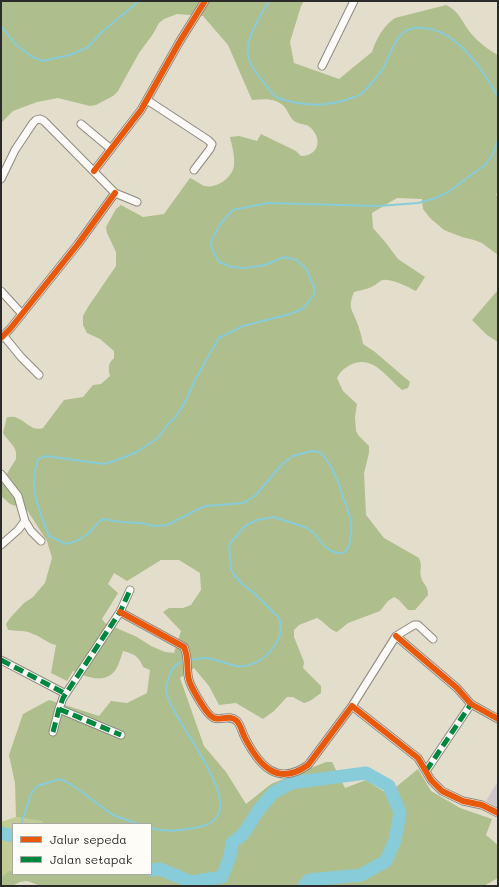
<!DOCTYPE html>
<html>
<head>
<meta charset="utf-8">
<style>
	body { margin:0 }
	#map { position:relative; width:499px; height:887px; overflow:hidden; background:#e3ddcc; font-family:Mali,sans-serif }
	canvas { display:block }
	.frame { position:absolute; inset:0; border:2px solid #2b2b2b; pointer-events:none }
	.legend { position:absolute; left:12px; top:823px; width:140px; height:52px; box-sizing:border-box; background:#fdfcf7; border:1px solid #a9a8a5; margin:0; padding:5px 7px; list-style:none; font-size:12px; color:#2b2b2b }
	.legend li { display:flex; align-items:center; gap:8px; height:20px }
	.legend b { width:20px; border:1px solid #a9a8a5 }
</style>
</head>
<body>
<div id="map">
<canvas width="499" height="887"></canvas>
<div class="frame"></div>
<ul class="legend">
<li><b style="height:5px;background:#e8590c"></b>Jalur sepeda</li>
<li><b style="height:5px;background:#00873e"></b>Jalan setapak</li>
</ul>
</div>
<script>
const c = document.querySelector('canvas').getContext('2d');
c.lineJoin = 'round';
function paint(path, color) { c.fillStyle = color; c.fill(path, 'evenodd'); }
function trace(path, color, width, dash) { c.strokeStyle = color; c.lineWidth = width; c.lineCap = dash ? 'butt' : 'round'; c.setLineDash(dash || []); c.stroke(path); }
paint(new Path2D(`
	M16,817L43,821L44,824H13V870L9,871L1,877V822Z`), '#c0cc93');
paint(new Path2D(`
	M1,1H304L301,6L290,42L294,63L339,79L372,52C376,39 384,25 395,18L446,5C458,10 462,21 469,31C477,41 487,49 498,55V191L496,195L498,196V255L482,243L474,240L462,237L444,230L430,218L423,209L422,199L397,198L372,213L373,228L386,243L398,259L425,277L416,291C408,287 395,280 386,280C381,279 379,283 375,285C369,289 361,290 354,292C347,309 353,310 358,325C360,331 362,338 363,344L375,352L410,382L408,388L402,390C386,377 373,354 350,365C343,369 340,372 337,378L343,391L357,404L355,417L356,431L359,436L369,446V453L364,473L366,515L384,538L419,558C423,567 419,570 421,577C423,585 428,585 428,595L415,610H408L399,600L394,597L388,601L380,611L348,623L337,632C329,630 325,622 317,618L299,625L294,630V637L304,662L303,668L321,686V693L310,701L304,703L293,697H287L274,711L263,719L236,703L219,705L209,686L194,668L180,678L204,746L226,772L246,804L271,784L326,762H332L345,788L366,780L383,791L396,787L418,769L431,791L460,808L492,819L486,835L498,845V878L484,886H41L27,881L20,882L12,886H1V877L9,871L13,870V874H151V824H44L42,821L16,817L15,783L9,755L23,714L49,700L99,716L111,701L127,703L147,693L150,670L143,667C139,656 134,654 123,651C121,657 119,664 116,669C106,685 87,677 73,671L67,681L51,673L56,645C48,644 42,637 33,634C26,630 16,631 8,630L6,624L10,618L24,603L33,597L45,583L52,558L47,541L27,510L10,504L1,496V479L3,480L16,459C18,446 9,443 3,433L7,417C10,417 14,416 17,418C26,421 32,432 43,428L64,400L83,397L93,385L101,384L110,376C108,368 108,363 114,358V351L100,339L87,333L83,325V316L88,307L116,266V252L107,233L106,227L116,209L121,205L143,217L164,214L190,178C195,180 200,184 204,186C216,189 233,178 234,165C235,156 232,146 230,137L239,136L257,141L261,134L296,151L301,156C318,156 323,140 311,128C306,123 300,125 294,121C291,119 288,112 286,109C278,97 264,99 252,100L228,45L203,16L177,14L164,19L159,23L153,34L139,53L118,91L113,96L96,105L90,106L58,98L37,102L13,111L1,123ZM161,560H179L200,573L201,590L191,605L183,608H169L163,612L181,631L174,653L165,652L151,646L137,637L105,623L102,619L118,593L108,584L114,573L127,581Z
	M498,290V342L487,335L472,320Z`), '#aebe8d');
trace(new Path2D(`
	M269,1C260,17 241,43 250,62C252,69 270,91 275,96C280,100 292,102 298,103C316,106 332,105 349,99C352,97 357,97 360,95C364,92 379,75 382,70C391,57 394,31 414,28C454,24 481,67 498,97
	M1,26L15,44L31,56L42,61L70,55L88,47L102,32L139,1
	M189,660C194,660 200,658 205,658C215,659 223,662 232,665C248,670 264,660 273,648C279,640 282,631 280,621L277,616L254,593L243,585L234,575L231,569L229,547L231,542L245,526L257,520L274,517L307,528L313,532L325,547L331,551L337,553H343L348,548L350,542L351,535V522L346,504L343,498L339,484L331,467L324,456L319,452L312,451L293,456L282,464L256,495L244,503L205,506L167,525L154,526L141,523L121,522L103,519C97,523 94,528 89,533C82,539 75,542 66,544L49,536C39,508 28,490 38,459L46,456L104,464L117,460L137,452L159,437L169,423L175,418L185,402L196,378L219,338L243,326L290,314L302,309L307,304L314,294V287L306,268L296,260L284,257L265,265L245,268L232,267L219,262L213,251L211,245L212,239L221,223L233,210L268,203L378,206L418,203L436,198L448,192L485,165L493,154L498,140
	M21,824L31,794L37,786L60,779L72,785L113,815L138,824
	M151,828C167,833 183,830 199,827C261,815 167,718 166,690C166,684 169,677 171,672C174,666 178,662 185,661`), '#88ccd9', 2);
trace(new Path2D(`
	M1,833L13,836
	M151,870L160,869L191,882L222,877L230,856L232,843L243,834L260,808L273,793L291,783L366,773L389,786L400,813L395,840L386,861L361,875L309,880L304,886`), '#88ccd9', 13);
paint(new Path2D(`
	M498,781V804L497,807L486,801Z`), '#cdc7cd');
const minor = new Path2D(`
	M322,66L354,1
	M147,100L208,140L212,144L210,149L194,170
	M81,124L111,149
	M94,171L141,110L180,41L205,1
	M1,179L15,150L33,123L36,120L40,119L44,121L115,193L137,202
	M1,291L22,314
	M3,335L21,357L39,375
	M1,338L10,329L78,244L115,193
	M1,474L18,496L25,521L31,531L41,541
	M1,545L18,530L25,521
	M120,612L184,647C190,660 185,671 190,683C193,690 207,716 214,718C221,721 229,714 237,721C241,726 242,732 245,738C259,765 277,787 308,765L352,706L418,758L431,780L442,791L463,801L482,805L498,813
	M396,636L457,688L471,704L498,719
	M1,660L66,694
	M352,706L396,636L414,625H418L433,639
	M59,709L121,735
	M53,732L59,709L63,698L120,612L130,590
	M426,771L471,704`);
trace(minor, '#8d8981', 9);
trace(minor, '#fbfaf7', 7);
trace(new Path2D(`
	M1,660L66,694
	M59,709L121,735
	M53,732L59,709L63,698L120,612L130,590
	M426,771L471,704`), '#00873e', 5, [10, 5]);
trace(new Path2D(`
	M94,171L141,110L180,41L205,1
	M1,338L10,329L78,244L115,193
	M120,612L184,647C190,660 185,671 190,683C193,690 207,716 214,718C221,721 229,714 237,721C241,726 242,732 245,738C259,765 277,787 308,765L352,706L418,758L431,780L442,791L463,801L482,805L498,813
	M396,636L457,688L471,704L498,719`), '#e8590c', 6);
</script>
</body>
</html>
